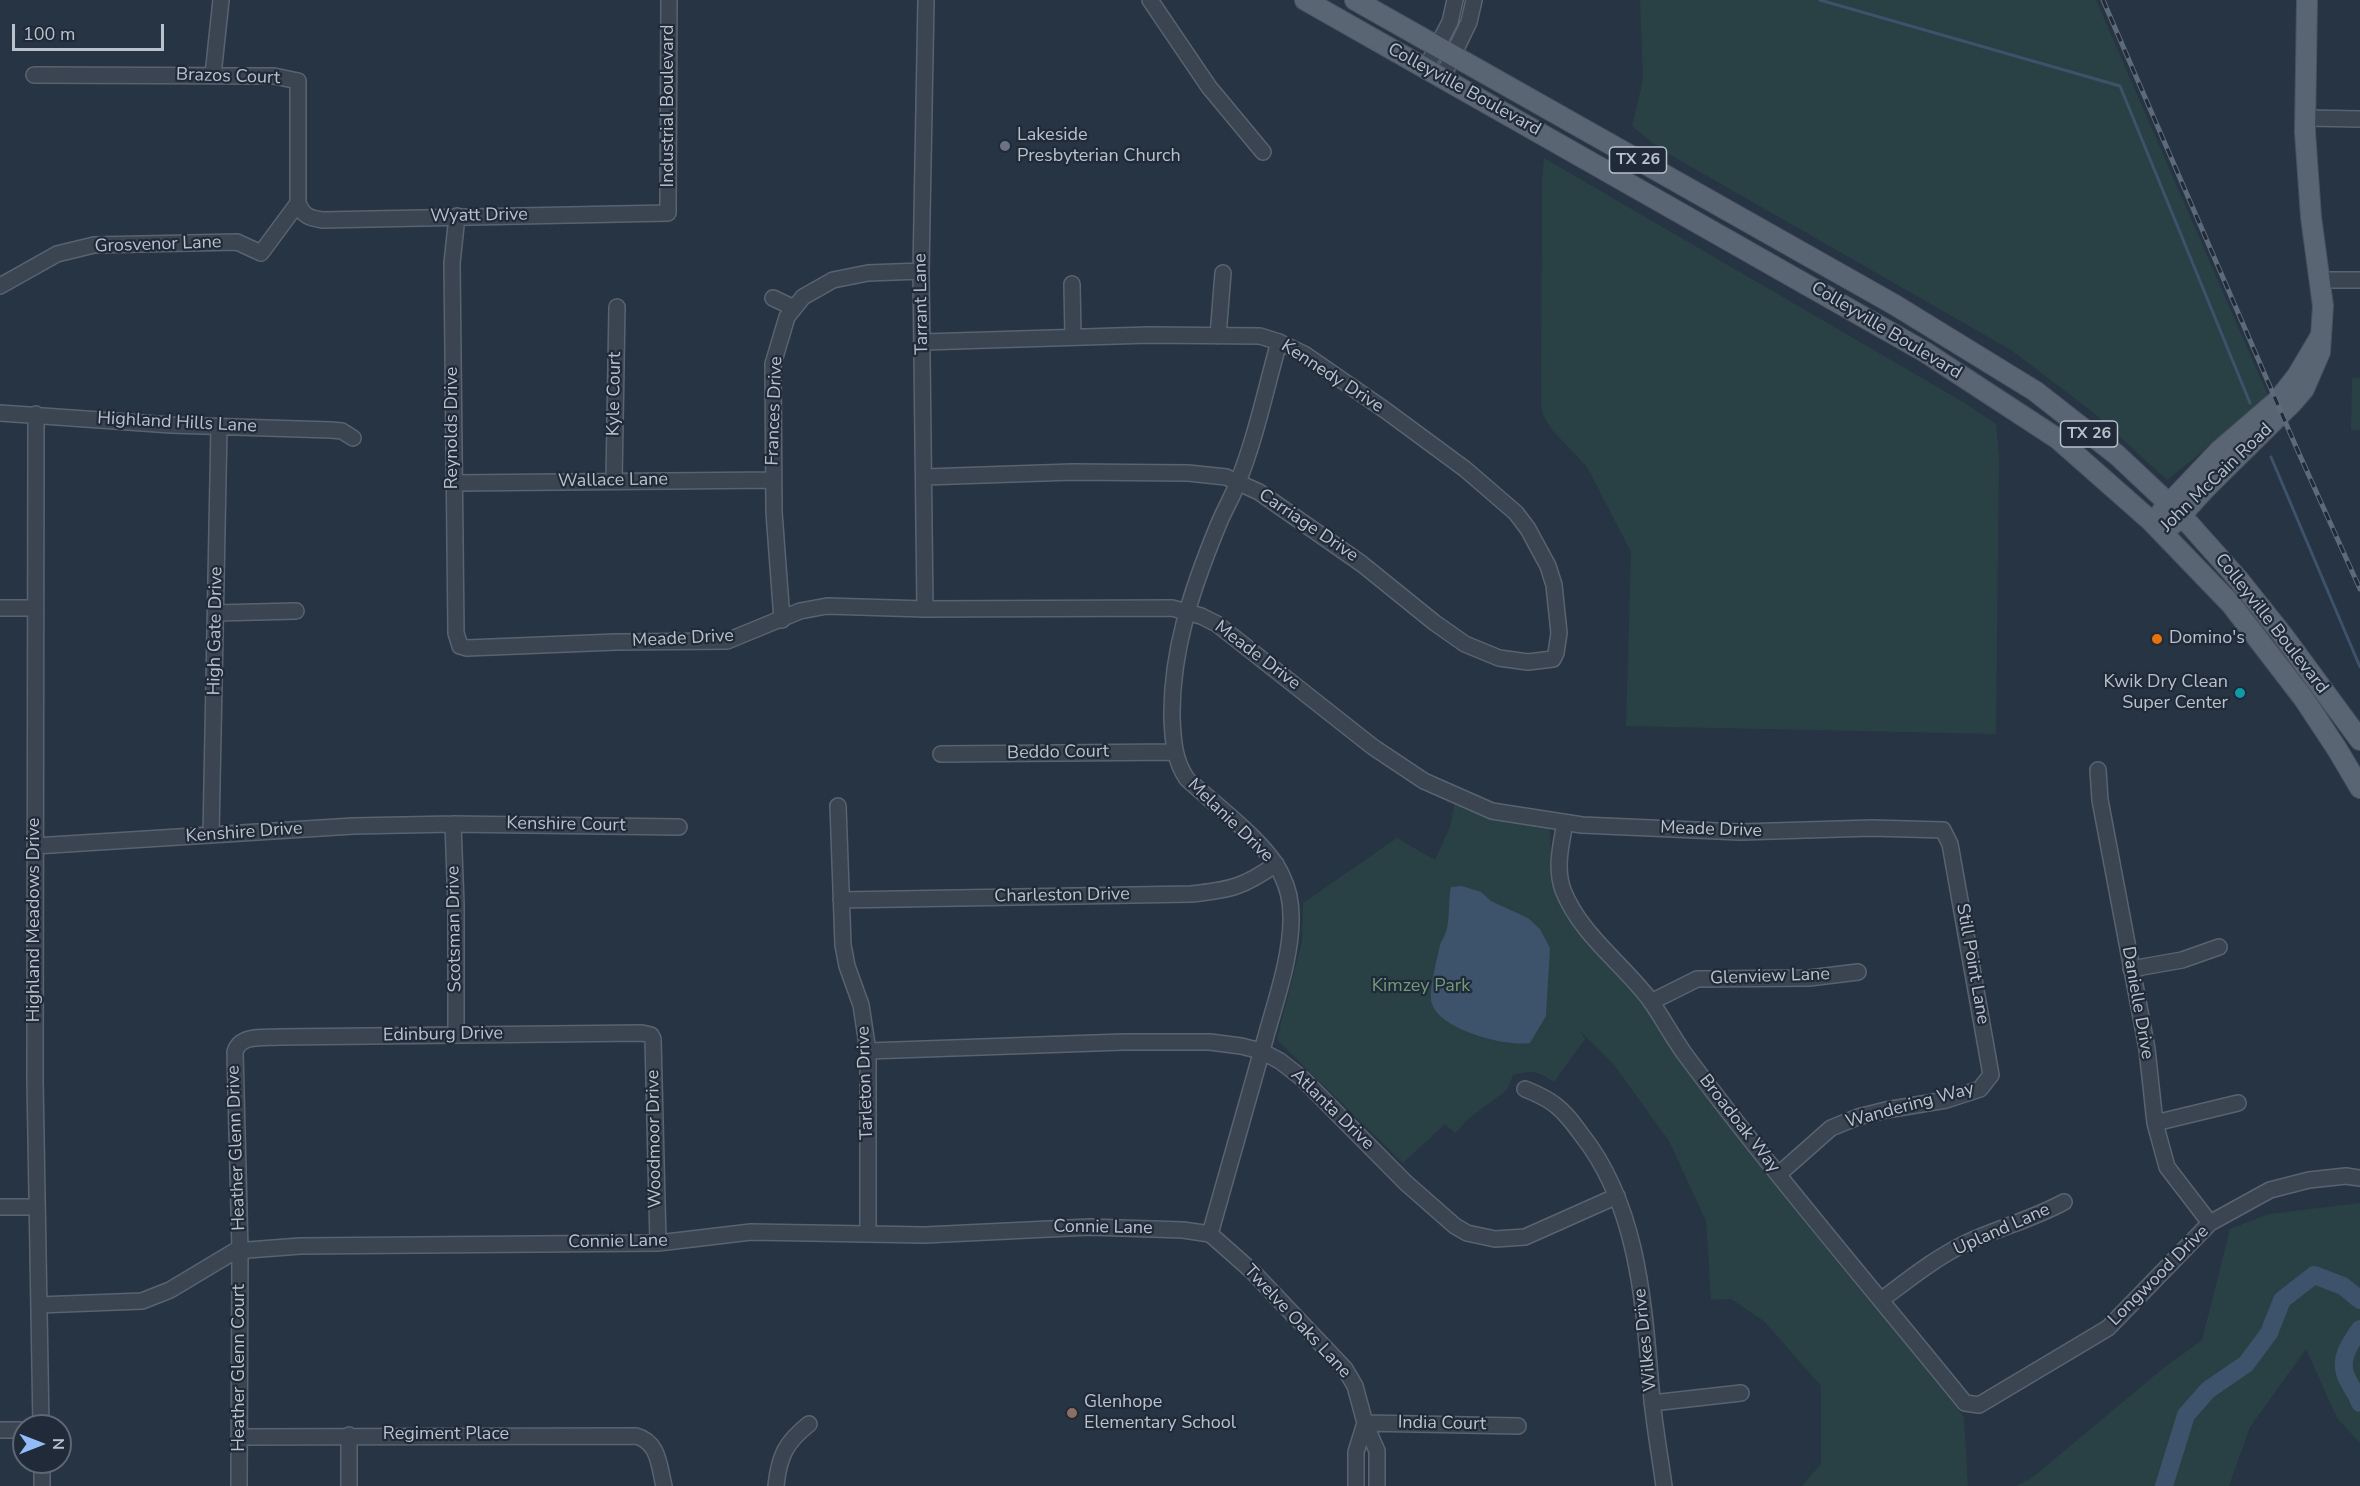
<!DOCTYPE html>
<html>
<head>
<meta charset="utf-8">
<style>
	body { margin:0 }
	#map { position:relative; width:2360px; height:1486px; overflow:hidden; background:#273443; font-family:"Nunito Sans",sans-serif }
	canvas { display:block }
	.north { position:absolute; left:12px; top:1414px; width:60px; height:60px; box-sizing:border-box; background:#202a38; border:2px solid #5d6673; border-radius:50%; rotate:90deg; font-size:16px; font-weight:700; line-height:24px; text-align:center; color:#b8c1cc }
	.north::after { content:''; display:block; margin:auto; width:21px; height:27px; background:#91bcf8; clip-path:polygon(50% 0,100% 100%,50% 72%,0 100%) }
	.scale { position:absolute; left:12px; top:24px; width:152px; height:27px; box-sizing:border-box; border:3px solid #b8c1cc; border-top:0; padding-left:8px; font-size:18px; line-height:21px; white-space:nowrap; color:#b8c1cc; -webkit-text-stroke:4px #202a38; paint-order:stroke }
</style>
</head>
<body>
<div id="map">
<canvas width="2360" height="1486"></canvas>
<div class="north">N</div>
<div class="scale">100 m</div>
</div>
<script>
const c = document.querySelector('canvas').getContext('2d');
c.lineJoin = 'round';
function paint(path, color) { c.fillStyle = color; c.fill(path, 'evenodd'); }
function trace(path, color, width, dash) { c.strokeStyle = color; c.lineWidth = width; c.lineCap = dash ? 'butt' : 'round'; c.setLineDash(dash || []); c.stroke(path); }
function write(font, color, halo, rows, align = 'center') {
  c.font = font + ' "Nunito Sans",sans-serif'; c.lineWidth = 4.5; c.setLineDash([]); c.textBaseline = 'middle'; c.strokeStyle = halo; c.fillStyle = color; for (const [text, x, y, turn = 0] of rows) {
    c.save(); c.translate(x, y); c.rotate((+turn || 0) * Math.PI / 180); c.textAlign = isNaN(turn) ? turn : align; if (halo) c.strokeText(text, 0, 0); c.fillText(text, 0, 0); c.restore();
  }
}
paint(new Path2D(`
	M1640,0H2096L2269,398L2167,480L2094,413L2011,350L1660,149L1632,126L1643,80Z
	M1544,158L1963,402L1996,424L1999,457L1996,734L1626,726L1631,552L1587,467L1552,430L1543,415L1541,403L1542,181Z
	M2352,378H2360V430H2351Z
	M1455,801L1550,827L1551,859L1563,908L1624,971L1805,1222L1903,1341L1964,1417L1968,1486H1802L1821,1464V1386L1764,1321L1731,1299L1711,1300L1706,1221L1669,1141L1614,1065L1580,1031L1585,1039L1554,1082C1537,1071 1533,1070 1513,1075L1507,1090L1468,1119L1455,1133L1445,1124L1403,1163L1279,1042L1277,1038L1302,941L1303,903L1397,838L1435,860L1450,827Z
	M2360,1203V1443L2337,1418L2306,1349L2250,1427L2229,1486H2016L2033,1477L2161,1370L2202,1340L2230,1229L2269,1214Z`), '#294144');
paint(new Path2D(`
	M1462,886L1481,892L1491,901L1528,918L1540,929L1550,948L1546,1016L1530,1043C1506,1047 1440,1030 1432,1004C1428,992 1437,959 1440,945C1442,940 1446,934 1447,928C1450,915 1448,901 1451,887Z`), '#3d526b');
trace(new Path2D(`
	M1820,0L2120,86L2250,403
	M2271,457L2360,667`), '#3d526b', 3);
trace(new Path2D(`
	M2360,1329C2351,1342 2340,1357 2345,1373C2348,1384 2357,1393 2360,1403
	M2164,1486L2186,1415L2208,1390L2246,1364L2269,1333L2282,1300L2314,1275L2343,1286L2360,1300`), '#3d526b', 18);
const minor = new Path2D(`
	M1150,0L1209,87L1263,152
	M1426,68L1450,22L1455,0
	M34,75L274,76L298,81V203C303,216 309,218 323,220L668,213L669,0
	M213,75L221,0
	M1442,78L1469,22L1474,0
	M2306,118L2360,119
	M457,216L452,263L456,633L460,646L467,648L616,642L727,641L800,611L827,606L925,609L1172,608L1201,616L1217,624L1373,747L1424,781L1492,811L1582,825L1740,832L1872,828L1943,830L1950,844L1991,1075L1980,1089L1946,1100L1886,1110L1858,1117L1831,1128L1779,1174
	M2320,280H2360
	M1072,284L1073,337
	M0,286L57,254L94,245L237,242L261,253L298,203
	M773,298L794,308
	M1218,336L1223,273
	M923,342L1149,335L1260,336L1279,342L1304,354L1385,410L1465,469L1516,513L1528,529L1548,566L1554,585L1559,633L1556,653L1553,659L1528,662L1499,658L1465,644L1435,623L1362,564L1259,492L1226,477L1188,473L1072,472L925,477
	M0,413L171,425L331,430L342,431L353,438
	M36,414L35,1080L41,1426
	M614,481L617,307
	M454,483L773,480
	M0,608H35
	M925,609L921,271L926,0
	M216,613L296,611
	M782,620L774,512L773,364L787,317L803,297L833,280L868,273L921,271
	M941,754L1175,752
	M2098,770L2100,800L2147,1049L2155,1123L2167,1167L2210,1223
	M838,806L843,945L847,966L861,1005L868,1051V1233
	M1565,823C1561,845 1555,868 1563,890C1580,934 1622,963 1650,1000C1662,1017 1672,1036 1684,1053C1773,1173 1871,1287 1965,1403L1979,1405L2108,1328L2210,1223L2270,1190L2309,1180L2346,1176L2360,1178
	M453,824L456,905V1035
	M211,835L219,427
	M35,846L353,826L453,824L679,827
	M841,900L1191,894C1230,890 1244,887 1276,864
	M2131,969L2182,960L2219,947
	M1651,1002L1697,979L1809,978L1858,972
	M868,1051L1123,1042H1210L1241,1046L1261,1051L1280,1061L1303,1079L1406,1183L1455,1226L1467,1233L1495,1239L1525,1237L1617,1196
	M1525,1089C1535,1093 1545,1097 1554,1104C1565,1112 1573,1123 1581,1134C1640,1208 1644,1309 1652,1400C1655,1429 1660,1457 1664,1486
	M2155,1123L2238,1103
	M0,1207H37
	M1210,1234C1229,1168 1247,1102 1266,1036C1276,1000 1292,954 1291,916C1291,903 1288,888 1282,876C1268,843 1214,804 1187,779C1174,760 1173,740 1172,718C1171,651 1192,589 1217,528C1223,512 1232,498 1238,482C1256,437 1266,388 1279,342
	M1210,1234L1253,1272L1345,1369L1355,1386L1365,1423L1377,1451V1486
	M1881,1300C1908,1280 1935,1258 1966,1243C1998,1228 2033,1219 2064,1202
	M39,1305L142,1301L170,1290L235,1251L300,1246L658,1243L751,1232L925,1235L1090,1227L1183,1230L1210,1234
	M1652,1403L1741,1393
	M1365,1423L1518,1426
	M0,1430H24
	M349,1435V1486
	M239,1437L636,1436C659,1442 659,1466 664,1486
	M42,1462V1486
	M239,1486L240,1250L235,1052C240,1034 264,1038 279,1037L642,1033L651,1035L653,1039L658,1243
	M776,1486C779,1456 786,1442 809,1424
	M1356,1486V1452L1365,1423`);
const major = new Path2D(`
	M1305,0L1925,352L2058,439L2151,521L2231,604L2304,699L2337,749L2360,788
	M1355,0L1895,305L2035,391L2117,455L2182,516L2239,580L2282,634L2360,740
	M2162,511L2220,450L2278,400L2297,376L2320,337
	M2173,524L2205,489L2292,403L2304,389L2320,352L2323,306L2311,217L2305,132L2307,0`);
trace(minor, '#596370', 18);
trace(major, '#48515f', 22);
trace(minor, '#3b4552', 15);
trace(major, '#596572', 20);
const rail = new Path2D(`
	M2103,0L2297,449L2360,589`);
trace(rail, '#5d6a79', 5);
trace(rail, '#202a38', 3, [9]);
for (const [x, y, r, color] of [
	[1005,146,6,"#6b7280"],
	[2157,639,6,"#e8710a"],
	[2240,693,6,"#0f9aa8"],
	[1072,1413,6,"#8d6e63"]
]) { const dot = new Path2D(); dot.arc(x, y, r, 0, 2 * Math.PI); c.fillStyle = color; c.fill(dot); trace(dot, '#202a38', 2); }
for (const [x, y, w] of [
	[1638,160,57],
	[2089,434,57]
]) { const box = new Path2D(); box.roundRect(x - w / 2, y - 13, w, 26, 4.5); c.fillStyle = '#202a38'; c.fill(box); trace(box, '#b8c1cc', 1.5); }
write('bold 16px', '#b8c1cc', null, [
	["TX 26",1638,160],
	["TX 26",2089,434]
]);
write('18px', '#b8c1cc', '#202a38', [
	["Brazos Court",228,77,2],
	["Colleyville Boulevard",1464,90,29],
	["Industrial Boulevard",669,106,-90],
	["Wyatt Drive",479,216,-1],
	["Grosvenor Lane",158,245,-2],
	["Tarrant Lane",922,304,-91],
	["Colleyville Boulevard",1886,331,31],
	["Kennedy Drive",1332,377,33],
	["Kyle Court",615,394,-89],
	["Frances Drive",775,411,-88],
	["Highland Hills Lane",177,423,3],
	["Reynolds Drive",453,428,-90],
	["John McCain Road",2217,478,-44],
	["Wallace Lane",613,481,-1],
	["Carriage Drive",1308,526,34],
	["Colleyville Boulevard",2271,624,52],
	["High Gate Drive",216,631,-89],
	["Meade Drive",683,639,-3],
	["Meade Drive",1257,656,37],
	["Beddo Court",1058,753,-1],
	["Melanie Drive",1230,821,44],
	["Kenshire Court",566,825,1],
	["Meade Drive",1711,830,2],
	["Kenshire Drive",244,833,-4],
	["Charleston Drive",1062,896,-1],
	["Highland Meadows Drive",35,920,-90],
	["Scotsman Drive",455,929,-91],
	["Still Point Lane",1972,964,80],
	["Glenview Lane",1770,977,-2],
	["Danielle Drive",2137,1003,80],
	["Edinburg Drive",443,1035,-1],
	["Tarleton Drive",866,1083,-92],
	["Wandering Way",1910,1106,-15],
	["Atlanta Drive",1332,1110,44],
	["Broadoak Way",1739,1124,52],
	["Woodmoor Drive",655,1139,-91],
	["Heather Glenn Drive",237,1148,-92],
	["Connie Lane",1103,1228,1],
	["Upland Lane",2002,1230,-24],
	["Connie Lane",618,1242,-1],
	["Longwood Drive",2159,1276,-45],
	["Twelve Oaks Lane",1297,1322,47],
	["Wilkes Drive",1646,1340,-96],
	["Heather Glenn Court",240,1368,-90],
	["India Court",1442,1424,1],
	["Regiment Place",446,1435]
]);
write('18px', '#b8c1cc', '#202a38', [
	["Lakeside",1017,136],
	["Presbyterian Church",1017,157],
	["Domino's",2169,639],
	["Kwik Dry Clean",2228,683,"right"],
	["Super Center",2228,704,"right"],
	["Glenhope",1084,1403],
	["Elementary School",1084,1424]
], 'left');
write('18px', '#6f9d78', '#202a38', [
	["Kimzey Park",1421,987]
]);
</script>
</body>
</html>
